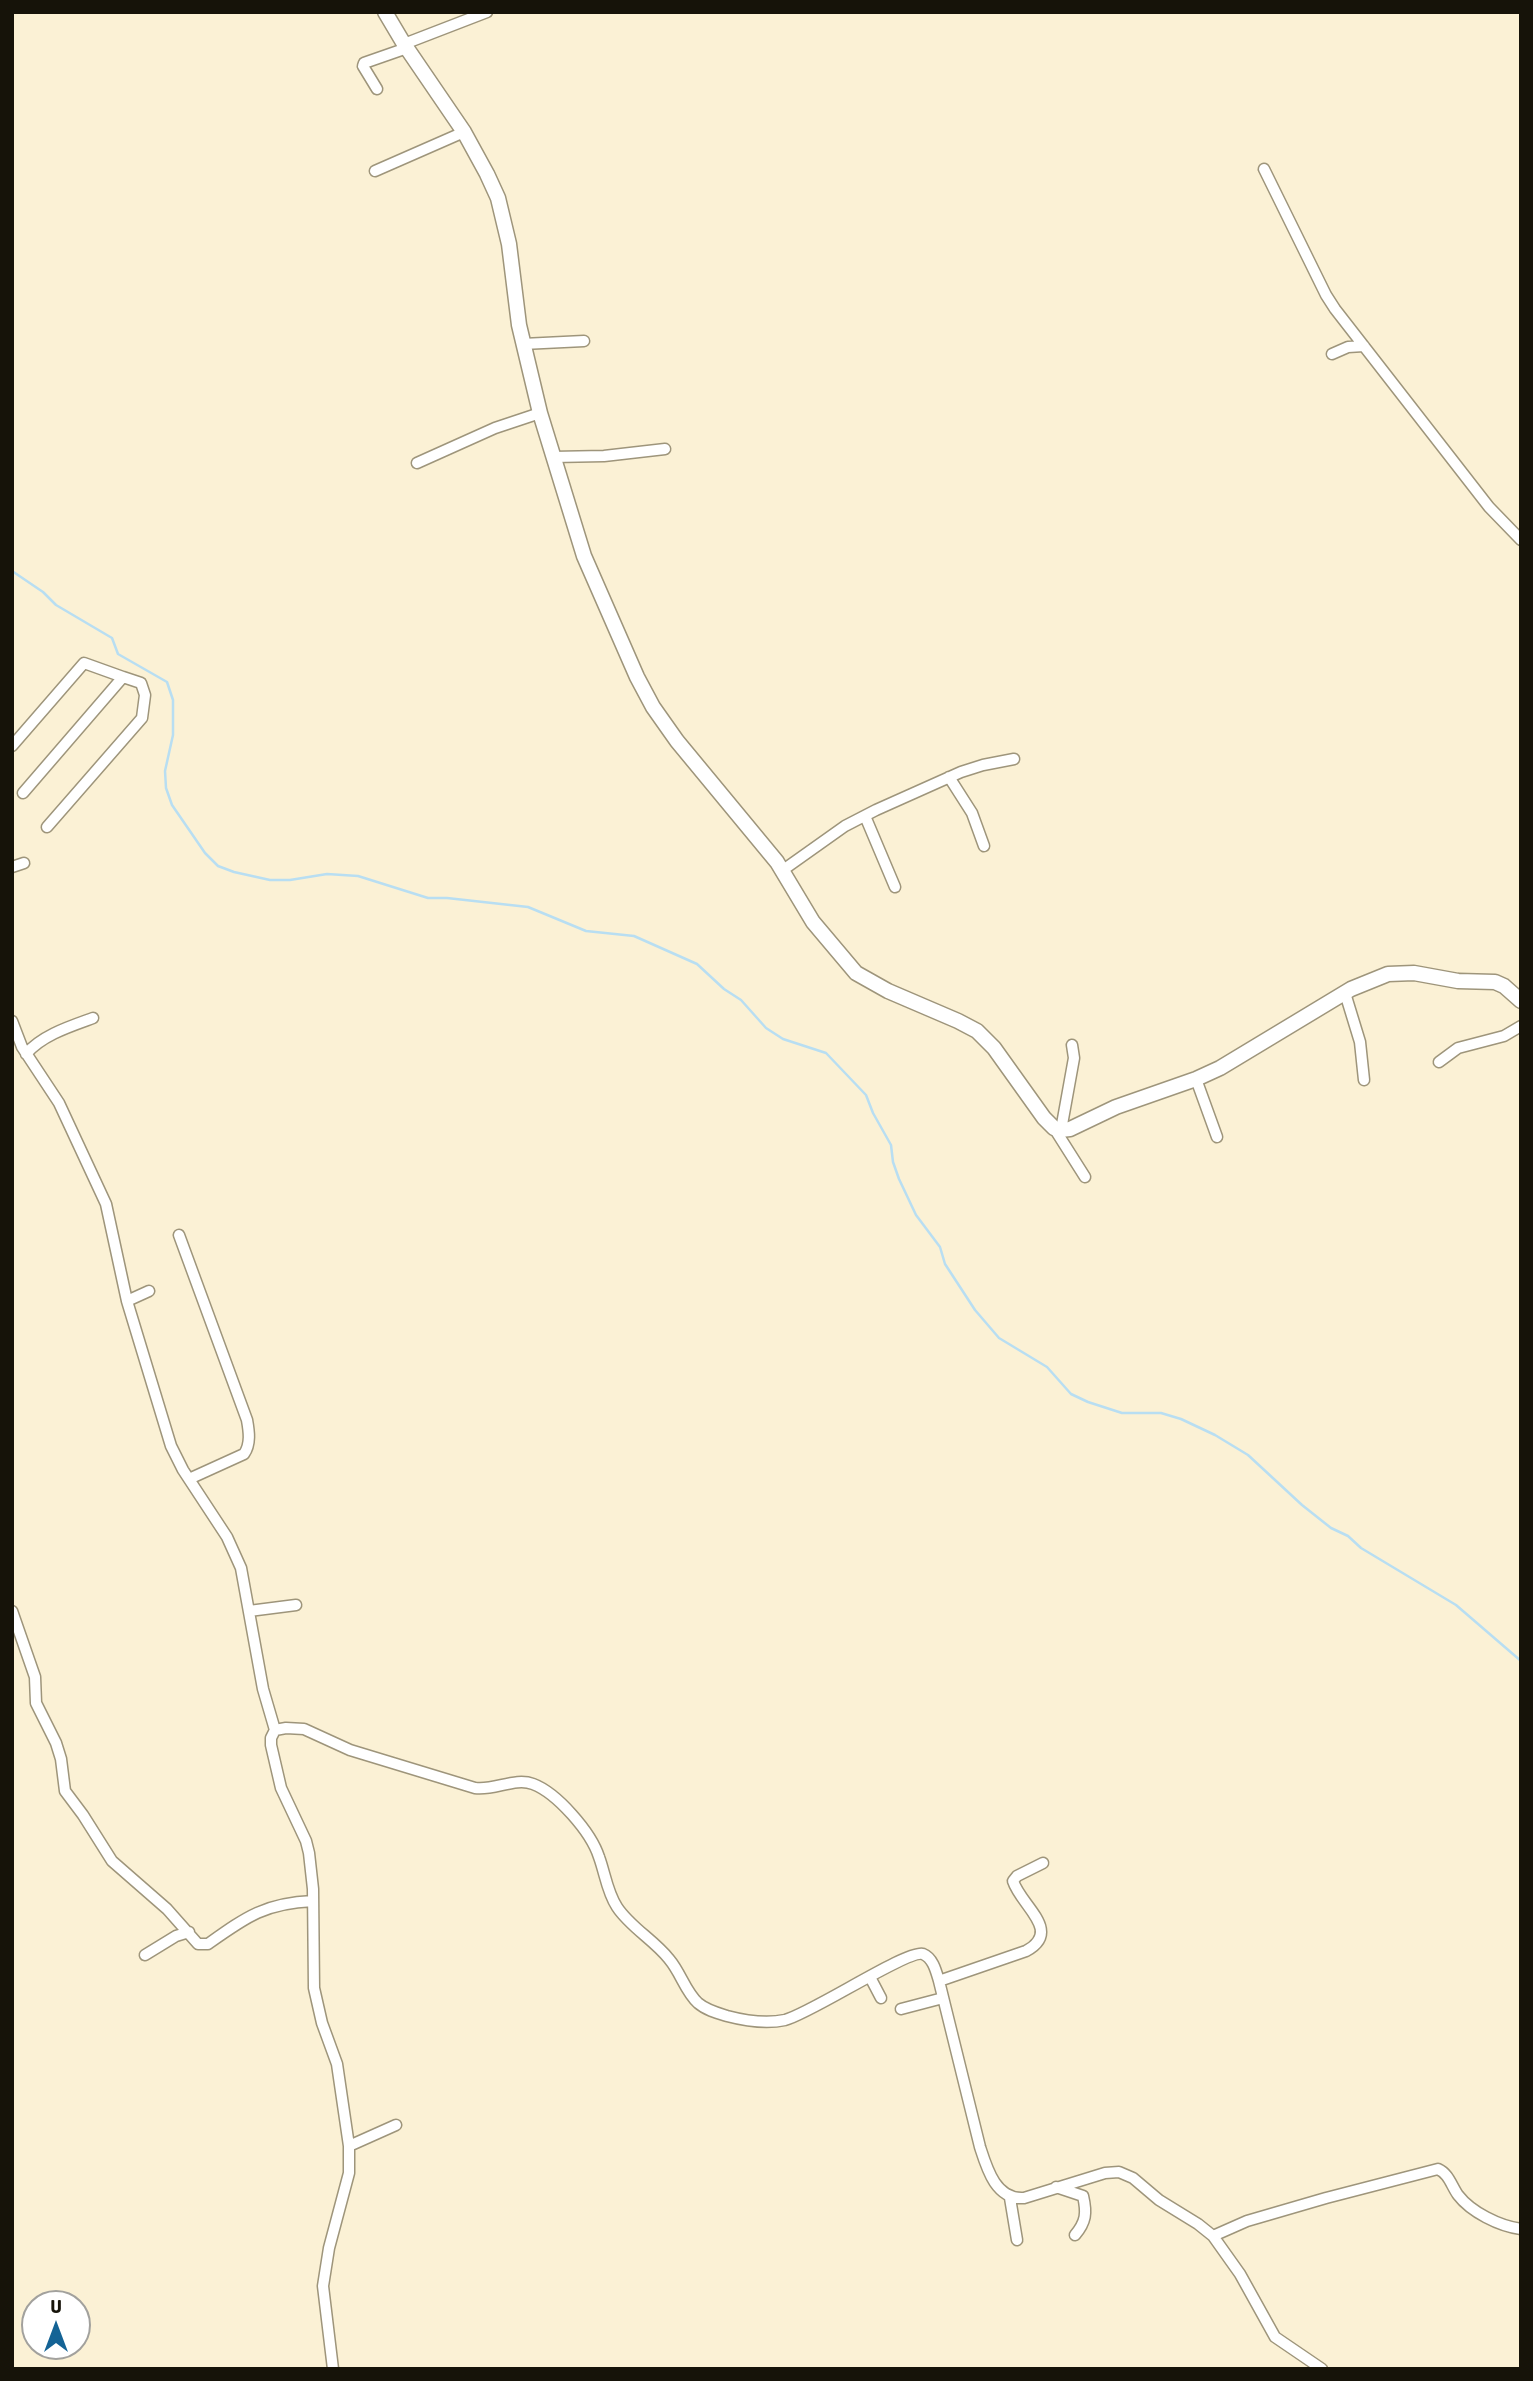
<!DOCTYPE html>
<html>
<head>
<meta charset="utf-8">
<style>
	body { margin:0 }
	#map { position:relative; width:1533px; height:2381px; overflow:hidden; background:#fbf1d5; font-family:"Asap Condensed",sans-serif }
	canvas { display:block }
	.frame { position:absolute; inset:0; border:14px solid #161309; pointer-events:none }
	.north { position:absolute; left:21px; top:2290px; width:70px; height:70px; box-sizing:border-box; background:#fff; border:2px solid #a2a19d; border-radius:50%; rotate:0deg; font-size:19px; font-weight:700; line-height:28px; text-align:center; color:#161309 }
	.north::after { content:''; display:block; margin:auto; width:24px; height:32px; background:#146395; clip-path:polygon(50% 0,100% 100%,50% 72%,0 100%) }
</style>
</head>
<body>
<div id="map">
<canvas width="1533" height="2381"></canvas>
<div class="frame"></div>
<div class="north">U</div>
</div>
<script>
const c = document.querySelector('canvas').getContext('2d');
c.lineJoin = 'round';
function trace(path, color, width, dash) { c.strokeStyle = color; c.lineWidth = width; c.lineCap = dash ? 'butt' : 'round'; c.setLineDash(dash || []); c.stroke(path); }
trace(new Path2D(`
	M12,571L43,592L56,605L112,638L118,654L167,682L173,700V735L165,771L166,788L172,805L205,853L218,866L234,872L270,880H290L327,874L358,876L428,898H447L528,907L586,931L634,936L697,964L724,989L741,1000L766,1028L783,1039L826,1053L866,1095L873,1113L891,1145L893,1162L899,1179L916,1215L940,1247L945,1264L975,1310L999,1338L1047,1367L1071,1394L1088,1402L1122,1413H1161L1181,1419L1215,1435L1248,1455L1302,1505L1331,1528L1348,1536L1361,1548L1456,1605L1521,1661`), '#b8def2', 2.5);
const minor = new Path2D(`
	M404,44L487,12
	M377,89L363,66L364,63L407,48
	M1264,169L1326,295L1335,309L1489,507L1521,540
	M375,171L464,132
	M523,344L584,341
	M1332,354L1348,347L1364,346
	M553,457L604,456L665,449
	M417,463L495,428L540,413
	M12,746L84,663L123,677L23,793
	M949,777L972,813L984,846
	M865,816L895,887
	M47,827L142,718L145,695L141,683L123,677
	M12,867L24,863
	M783,870L845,826L876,810L961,772L983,765L1014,759
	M1345,993L1360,1042L1364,1080
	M12,1021L22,1047L59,1103L106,1204L127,1301L171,1446L183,1470L227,1537L241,1568L263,1689L275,1730L286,1728L304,1729L350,1750L475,1788C494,1791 515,1777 533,1784C557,1793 591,1832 599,1857C605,1873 607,1892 617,1907C630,1927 654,1940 669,1959C681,1973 685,1991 698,2003C706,2010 717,2013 727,2016C746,2021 766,2024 785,2020C812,2013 908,1949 923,1954C933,1958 936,1971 939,1981L980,2147C987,2169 996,2200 1024,2198L1105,2173L1119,2172L1133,2178L1159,2200L1198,2224L1213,2236L1240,2274L1275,2337L1322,2369
	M26,1054C42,1035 71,1026 93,1018
	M1439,1062L1458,1048L1504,1036L1521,1026
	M1196,1079L1217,1137
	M1054,1128L1085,1177
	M1061,1130L1074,1058L1072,1045
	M179,1235L247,1420C249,1431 251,1444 244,1454L189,1479
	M127,1301L149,1291
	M12,1611L35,1677L36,1703L56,1743L61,1759L65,1791L83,1815L112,1861L167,1909L198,1944H208C246,1917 265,1903 313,1901
	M249,1611L296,1605
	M275,1730L271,1738V1745L281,1788L306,1841L309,1853L313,1889L314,1988L322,2023L337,2064L349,2146V2173L329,2248L323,2286L333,2369
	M145,1955L176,1936L189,1932
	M870,1977L881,1998
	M939,1981L1026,1951C1063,1931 1021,1906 1013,1881L1017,1876L1043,1863
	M901,2009L943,1998
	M349,2146L396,2125
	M1056,2187L1083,2196C1087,2213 1086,2222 1075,2235
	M1010,2198L1017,2240
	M1213,2236L1247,2221L1326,2198L1438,2169C1449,2174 1451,2185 1458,2195C1471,2212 1499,2226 1521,2229`);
const tertiary = new Path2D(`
	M385,12L404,44L464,132L487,174L498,198L509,244L519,325L540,413L584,556L637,677L653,707L677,741L777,862L813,922L856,973L888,991L958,1021L977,1031L994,1048L1044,1118L1054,1128L1060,1130L1070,1129L1116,1107L1196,1079L1220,1068L1351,989L1388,974L1414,973L1458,981L1495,982L1504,986L1521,1001`);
trace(minor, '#9e957b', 13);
trace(tertiary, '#9e957b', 17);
trace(minor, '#fff', 10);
trace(tertiary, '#fff', 14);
</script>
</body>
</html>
